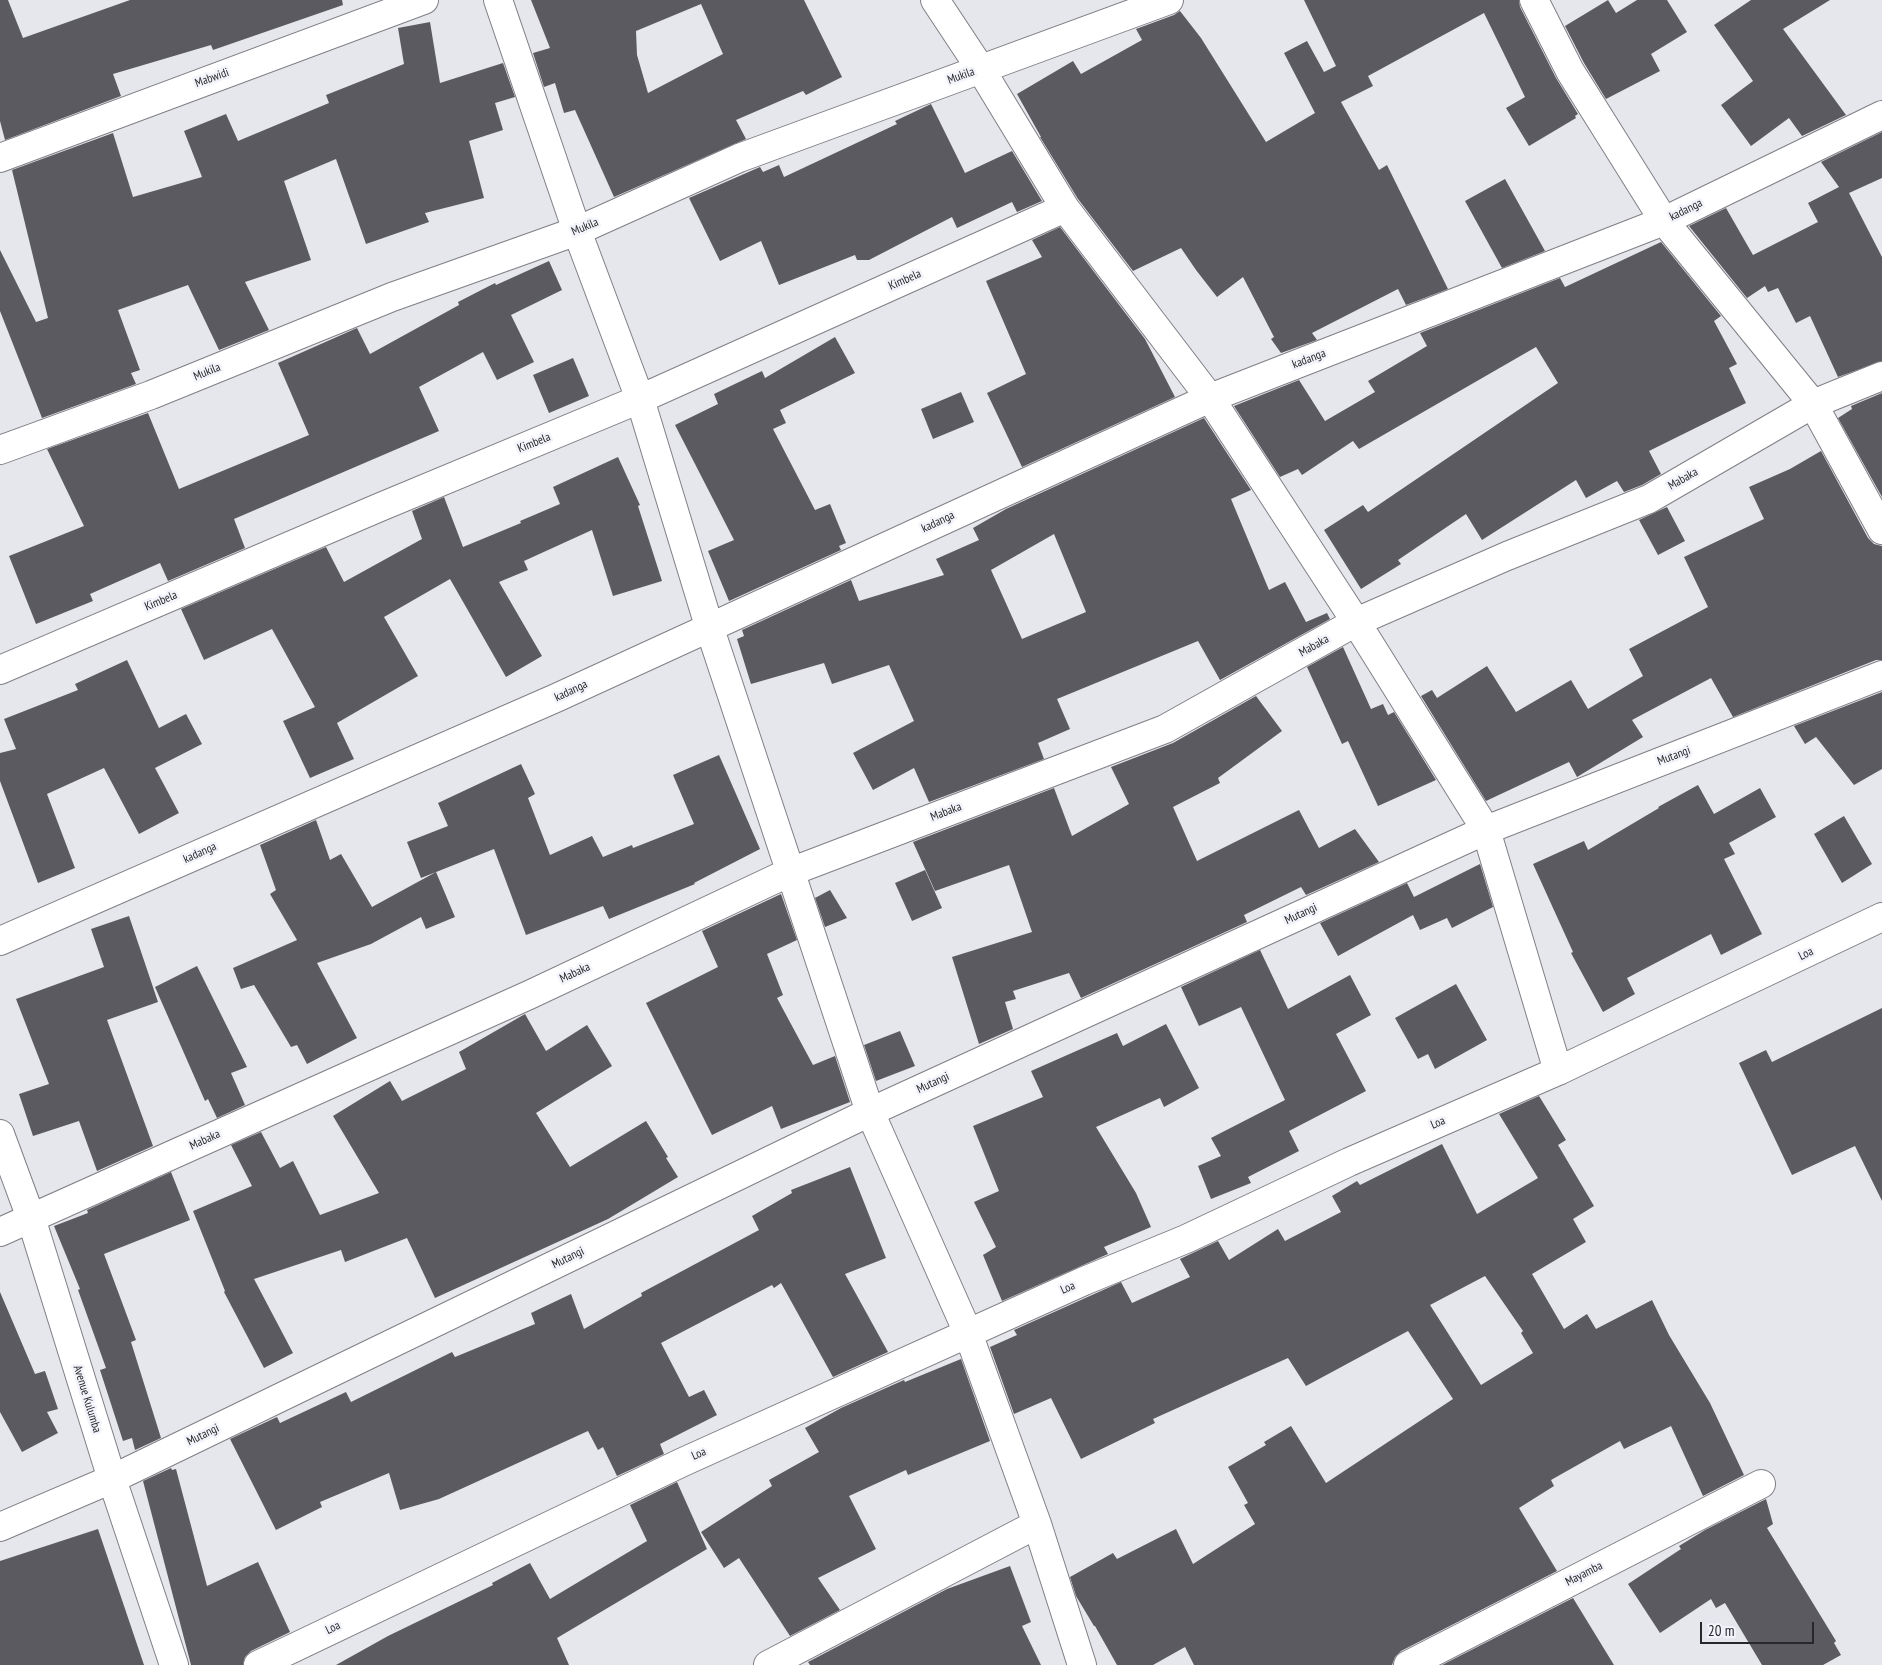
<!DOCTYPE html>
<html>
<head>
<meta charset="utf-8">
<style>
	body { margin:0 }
	#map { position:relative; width:1882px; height:1665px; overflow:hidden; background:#e6e6ed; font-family:"PT Sans Narrow",sans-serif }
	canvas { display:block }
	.scale { position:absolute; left:1700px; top:1622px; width:114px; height:22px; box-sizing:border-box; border:2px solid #28282a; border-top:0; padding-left:6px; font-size:15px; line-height:18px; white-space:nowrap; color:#28282a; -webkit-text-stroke:4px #f3f4fb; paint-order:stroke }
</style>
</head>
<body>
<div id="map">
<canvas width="1882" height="1665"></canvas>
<div class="scale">20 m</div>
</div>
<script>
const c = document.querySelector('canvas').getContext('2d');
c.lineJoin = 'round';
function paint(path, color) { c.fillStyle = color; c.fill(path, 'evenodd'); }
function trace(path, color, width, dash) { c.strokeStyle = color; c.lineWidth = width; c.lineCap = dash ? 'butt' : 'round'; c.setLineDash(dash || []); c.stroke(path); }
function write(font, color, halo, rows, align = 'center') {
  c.font = font + ' "PT Sans Narrow",sans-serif'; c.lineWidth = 5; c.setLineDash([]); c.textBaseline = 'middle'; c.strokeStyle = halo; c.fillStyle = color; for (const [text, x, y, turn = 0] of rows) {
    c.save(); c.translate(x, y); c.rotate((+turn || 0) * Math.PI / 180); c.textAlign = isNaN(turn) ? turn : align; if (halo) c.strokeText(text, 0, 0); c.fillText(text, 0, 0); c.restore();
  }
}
paint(new Path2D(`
	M0,0H8L23,38L130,0H342L343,5L213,50L211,45L113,74L121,96L5,140L0,121Z
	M531,0H804L842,77L806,95L803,91L736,120L746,139L614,197L575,110L564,113L555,83L544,87L533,53L550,48ZM701,4L723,54L648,93L637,55L636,31Z
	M1304,0H1519L1520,7L1556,78L1578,114L1575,116L1576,118L1529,146L1506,108L1525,97L1484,13L1368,76L1373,86L1341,102L1379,170L1387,165L1448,289L1406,305L1398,289L1312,333L1317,340L1281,353L1271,339L1274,337L1243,277L1217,297L1196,270L1181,248L1133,271L1078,199L1040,137H1041L1017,94L1073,61L1081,74L1142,40L1136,29L1174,15L1180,11L1201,38L1266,142L1315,113L1284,53L1307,41L1324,72L1336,66Z
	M1608,0L1616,13L1637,0H1667L1687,32L1651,54L1660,71L1606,99L1584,63L1565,26Z
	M1751,0H1830L1783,29L1846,115L1802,136L1789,118L1751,146L1721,105L1753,81L1714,25Z
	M430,22L440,83L503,63L515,97L495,103L503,130L469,141L484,198L425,213L429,222L366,244L336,159L284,181L311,260L245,282L269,330L219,350L188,285L118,310L140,370L131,373L136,384L42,418L0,311V250L36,322L48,318L12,170L113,133L133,197L202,177L184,131L226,114L238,141L329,103L326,95L404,64L398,28Z
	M931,104L965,173L1012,151L1042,201L1017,212L1012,202L957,228L952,217L869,260H857L855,255L779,285L761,241L720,261L689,198L760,167L763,172L779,165L784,177L897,124L895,121Z
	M1882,132V178L1849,193L1882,257V361L1838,377L1810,316L1796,323L1778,288L1768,292L1765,286L1747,298L1689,226L1726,208L1753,255L1818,222L1808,203L1839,187L1821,162Z
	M1505,179L1545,251L1502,268L1465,201Z
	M1060,227L1145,339L1175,397L1022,467L987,393L1026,374L986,281L1042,257L1032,240Z
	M1661,242L1721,316L1714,321L1737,364L1729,368L1746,403L1649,451L1661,474L1642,485L1624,492L1617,481L1586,498L1576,480L1482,540L1466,514L1398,560L1401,564L1361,589L1324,530L1363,505L1368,512L1558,383L1536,347L1359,449L1353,441L1302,475L1298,469L1280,477L1234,406L1299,380L1325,421L1375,392L1368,381L1427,346L1420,333L1560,278L1565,287Z
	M549,261L562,290L511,315L534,362L497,380L483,352L419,387L439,431L234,519L245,548L168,581L160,563L90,594L93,601L36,624L9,556L84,526L47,449L148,413L179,489L309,435L278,363L357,328L370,354L459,305L458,302L495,283L496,285Z
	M835,337L855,373L780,410L786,423L773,429L815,510L830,504L846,543L839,546L841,550L729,601L708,551L734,540L675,425L718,404L714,394L762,371L765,378Z
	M573,358L589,396L549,413L533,375Z
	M961,392L974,422L933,439L921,409Z
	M1882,393V497L1838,418L1852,409L1851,406Z
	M1204,418L1251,490L1231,499L1269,590L1285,582L1306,622L1327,613L1330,619L1220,680L1198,641L1057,699L1070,729L1038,743L1044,759L929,802L914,768L873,790L853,753L914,721L889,665L832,684L824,663L751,684L737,639L744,636L742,630L851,580L859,601L944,575L936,559L979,540L973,528L1006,509ZM1054,534L1086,612L1022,639L991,570Z
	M1821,451L1868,538L1874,544L1882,546V660H1876L1733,717L1711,678L1632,720L1643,737L1577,777L1569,762L1486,801L1421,696L1432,690L1437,698L1487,666L1516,712L1571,680L1588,709L1643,676L1629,649L1708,607L1684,557L1764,519L1749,487L1790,469Z
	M618,457L640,505L638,506L662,581L613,596L592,530L524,561L528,570L499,582L542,656L506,677L450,579L384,617L418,676L337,723L354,759L310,778L283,721L315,707L272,629L204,660L181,609L326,547L344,582L422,539L412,511L444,497L463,547L521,523L520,521L560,504L553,487Z
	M1667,507L1685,541L1658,555L1639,520Z
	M1343,647L1371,709L1383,704L1388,715L1394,712L1436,780L1378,806L1348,741L1342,744L1307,667Z
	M127,660L159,728L186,714L202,744L155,768L179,813L139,834L104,768L47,794L75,868L38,883L0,781V753L16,749L4,719L78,690L75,684Z
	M1882,692V769L1854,785L1816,737L1805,744L1794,726Z
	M1256,696L1282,731L1218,778L1220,783L1173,807L1197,861L1299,810L1319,848L1355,829L1379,862L1306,895L1301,887L1244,915L1247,922L1081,998L1069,973L1013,991L1016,999L1005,1002L1013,1029L979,1044L952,957L1032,932L1009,865L935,891L913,842L1054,788L1072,836L1129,804L1111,767L1173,743Z
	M719,755L760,849L694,883L695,884L609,919L603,906L526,935L494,849L421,878L407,842L448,826L438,803L521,764L535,794L528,798L550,855L592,836L603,857L632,845L633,848L694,824L673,775Z
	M1698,785L1714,814L1760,788L1776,817L1729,843L1735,854L1724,859L1762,934L1721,955L1711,934L1627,978L1635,994L1603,1012L1571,953L1573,952L1533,864L1584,841L1588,850L1659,808L1658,807Z
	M1844,816L1872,864L1842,883L1814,834Z
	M316,820L330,860L341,854L372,907L436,872L455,917L426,929L421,917L371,944L317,963L357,1038L307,1064L297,1045L291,1047L254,985L241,989L233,968L297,940L270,894L276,890L260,845Z
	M1480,864L1493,907L1452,928L1447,918L1420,930L1413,915L1338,956L1320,923L1407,883L1414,897Z
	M925,870L942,908L912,921L895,883Z
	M830,890L847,918L825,927L815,898Z
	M781,894L797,940L767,954L783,995L777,998L813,1065L835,1056L850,1102L781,1129L772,1106L712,1135L646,1003L718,967L702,931Z
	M129,916L158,1002L107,1020L153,1146L97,1171L79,1121L33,1136L19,1094L49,1084L16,999L104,967L91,929Z
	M1260,950L1288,1009L1350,975L1371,1015L1336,1034L1366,1091L1289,1131L1299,1151L1248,1177L1251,1183L1211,1199L1198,1166L1221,1156L1211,1138L1285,1100L1241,1007L1199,1026L1181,987Z
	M197,966L247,1067L231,1073L245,1105L217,1118L208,1099L205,1101L155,987Z
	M1456,984L1487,1040L1435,1069L1428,1054L1418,1059L1395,1018Z
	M1882,1008V1201L1855,1146L1792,1175L1739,1063L1766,1050L1772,1062Z
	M525,1014L546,1051L587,1025L612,1066L536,1113L570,1167L646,1121L668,1157L666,1158L678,1177L608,1219L435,1298L407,1238L345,1262L341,1250L254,1279L293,1353L264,1368L224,1292L225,1291L193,1211L252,1186L231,1145L261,1132L280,1168L293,1161L320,1215L379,1193L333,1116L390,1081L402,1101L466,1069L459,1052Z
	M1166,1024L1199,1088L1164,1107L1160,1098L1096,1127L1136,1193L1151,1227L1104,1247L1108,1254L1002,1301L983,1255L996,1247L974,1202L999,1191L973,1126L1043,1097L1031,1071L1117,1033L1123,1046Z
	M900,1031L915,1066L876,1081L864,1045Z
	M1539,1096L1566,1140L1558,1145L1594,1206L1573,1219L1586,1242L1532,1274L1564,1329L1587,1314L1596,1329L1652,1300L1669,1335L1710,1403L1744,1475L1703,1496L1671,1426L1624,1449L1620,1441L1551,1480L1554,1486L1519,1508L1557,1571L1401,1651L1395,1657L1392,1665H1194L1185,1647L1153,1665H1117L1095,1626H1094L1076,1596L1070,1577L1113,1553L1117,1559L1176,1529L1193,1564L1255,1524L1244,1505L1248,1503L1228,1467L1266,1445L1264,1442L1291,1426L1326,1483L1453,1399L1408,1331L1306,1386L1288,1358L1153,1419L1155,1423L1081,1459L1051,1398L1014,1414L990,1347L1017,1335L1014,1330L1121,1282L1132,1303L1190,1277L1180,1259L1218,1241L1229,1260L1278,1229L1285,1241L1341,1212L1332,1196L1357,1181L1360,1185L1442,1144L1477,1214L1538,1178L1499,1114ZM1485,1276L1523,1331L1521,1333L1533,1353L1481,1385L1430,1305Z
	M850,1167L886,1258L845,1274L888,1352L833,1377L781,1283L774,1288L772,1285L661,1343L689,1397L704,1390L717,1415L660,1444L664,1454L617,1476L603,1447L598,1450L588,1431L439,1499L400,1510L389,1473L320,1502L322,1507L276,1530L230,1439L277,1417L280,1423L346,1392L351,1402L452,1352L455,1357L535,1324L531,1313L571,1294L584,1329L642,1296L641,1293L759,1230L752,1216L792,1193L791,1190Z
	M171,1172L190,1220L104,1254L136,1340L131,1342L161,1438L135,1450L132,1438L123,1441L100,1370L106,1368L78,1290L80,1289L54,1226L88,1213L87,1210Z
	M0,1292L35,1374L45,1371L58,1409L47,1412L58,1433L22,1452L0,1412Z
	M961,1359L990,1441L908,1475L906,1470L849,1496L876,1549L818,1578L840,1610L790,1636L739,1558L724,1568L701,1532L772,1486L769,1480L819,1452L805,1428L841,1408L904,1380L905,1382Z
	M171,1468L172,1470L176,1469L207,1586L258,1562L290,1632L251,1651L245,1657L243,1665H191L143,1481Z
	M677,1482L707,1549L557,1638L569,1665H336L388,1636L493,1585L492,1583L530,1563L550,1599L647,1541L630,1505Z
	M1766,1499L1773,1524L1767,1528L1836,1641L1834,1643L1841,1655L1823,1665H1762L1725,1603L1716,1608L1711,1599L1660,1633L1628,1584L1681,1549L1679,1546L1705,1530Z
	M98,1529L144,1665H0V1561Z
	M1010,1566L1031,1622L1022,1626L1041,1665H810L808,1662L947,1589Z
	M1573,1598L1614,1665H1442Z`), '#5a5a60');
const minor = new Path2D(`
	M498,0L577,231L640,399L709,626L870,1112L968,1333L1037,1524L1082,1665
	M935,0L980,68L1065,208L1210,398L1356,622L1486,830L1558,1071
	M1534,0L1570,71L1664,221L1813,404L1882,530
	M0,158L424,0
	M0,450L151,395L392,297L577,231L739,158L1169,0
	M0,670L378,508L640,399L1065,208
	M0,941L556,698L1210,398L1664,221L1882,115
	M0,1134L31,1218L112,1479L174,1665
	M0,1232L529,995L790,872L1165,729L1356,622L1507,556L1649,499L1813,404L1882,376
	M0,1527L112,1479L870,1112L1486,830L1882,675
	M258,1665L683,1462L1084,1281L1186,1239L1349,1162L1558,1071L1882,917
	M768,1665L1037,1524
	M1408,1665L1761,1484`);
trace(minor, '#7f7f85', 30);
trace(minor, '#fff', 28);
write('12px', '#28282a', '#f3f4fb', [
	["Mukila",961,76,-20],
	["Mabwidi",212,78,-20],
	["kadanga",1686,210,-26],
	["Mukila",585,227,-23],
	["Kimbela",905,280,-24],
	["kadanga",1309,359,-21],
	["Mukila",207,372,-22],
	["Kimbela",534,443,-22],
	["Mabaka",1683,479,-30],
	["kadanga",938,522,-25],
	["Kimbela",161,601,-23],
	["Mabaka",1314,646,-29],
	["kadanga",571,691,-25],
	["Mutangi",1674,756,-21],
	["Mabaka",946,812,-21],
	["kadanga",200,853,-24],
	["Mutangi",1301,914,-25],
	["Loa",1806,954,-26],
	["Mabaka",575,973,-25],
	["Mutangi",933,1083,-25],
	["Loa",1438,1123,-23],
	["Mabaka",205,1140,-24],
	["Mutangi",568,1258,-26],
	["Loa",1068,1288,-24],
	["Avenue Kulumba",87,1399,73],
	["Mutangi",203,1435,-26],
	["Loa",699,1454,-24],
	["Mayamba",1584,1574,-27],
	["Loa",333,1628,-26]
]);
</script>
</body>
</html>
